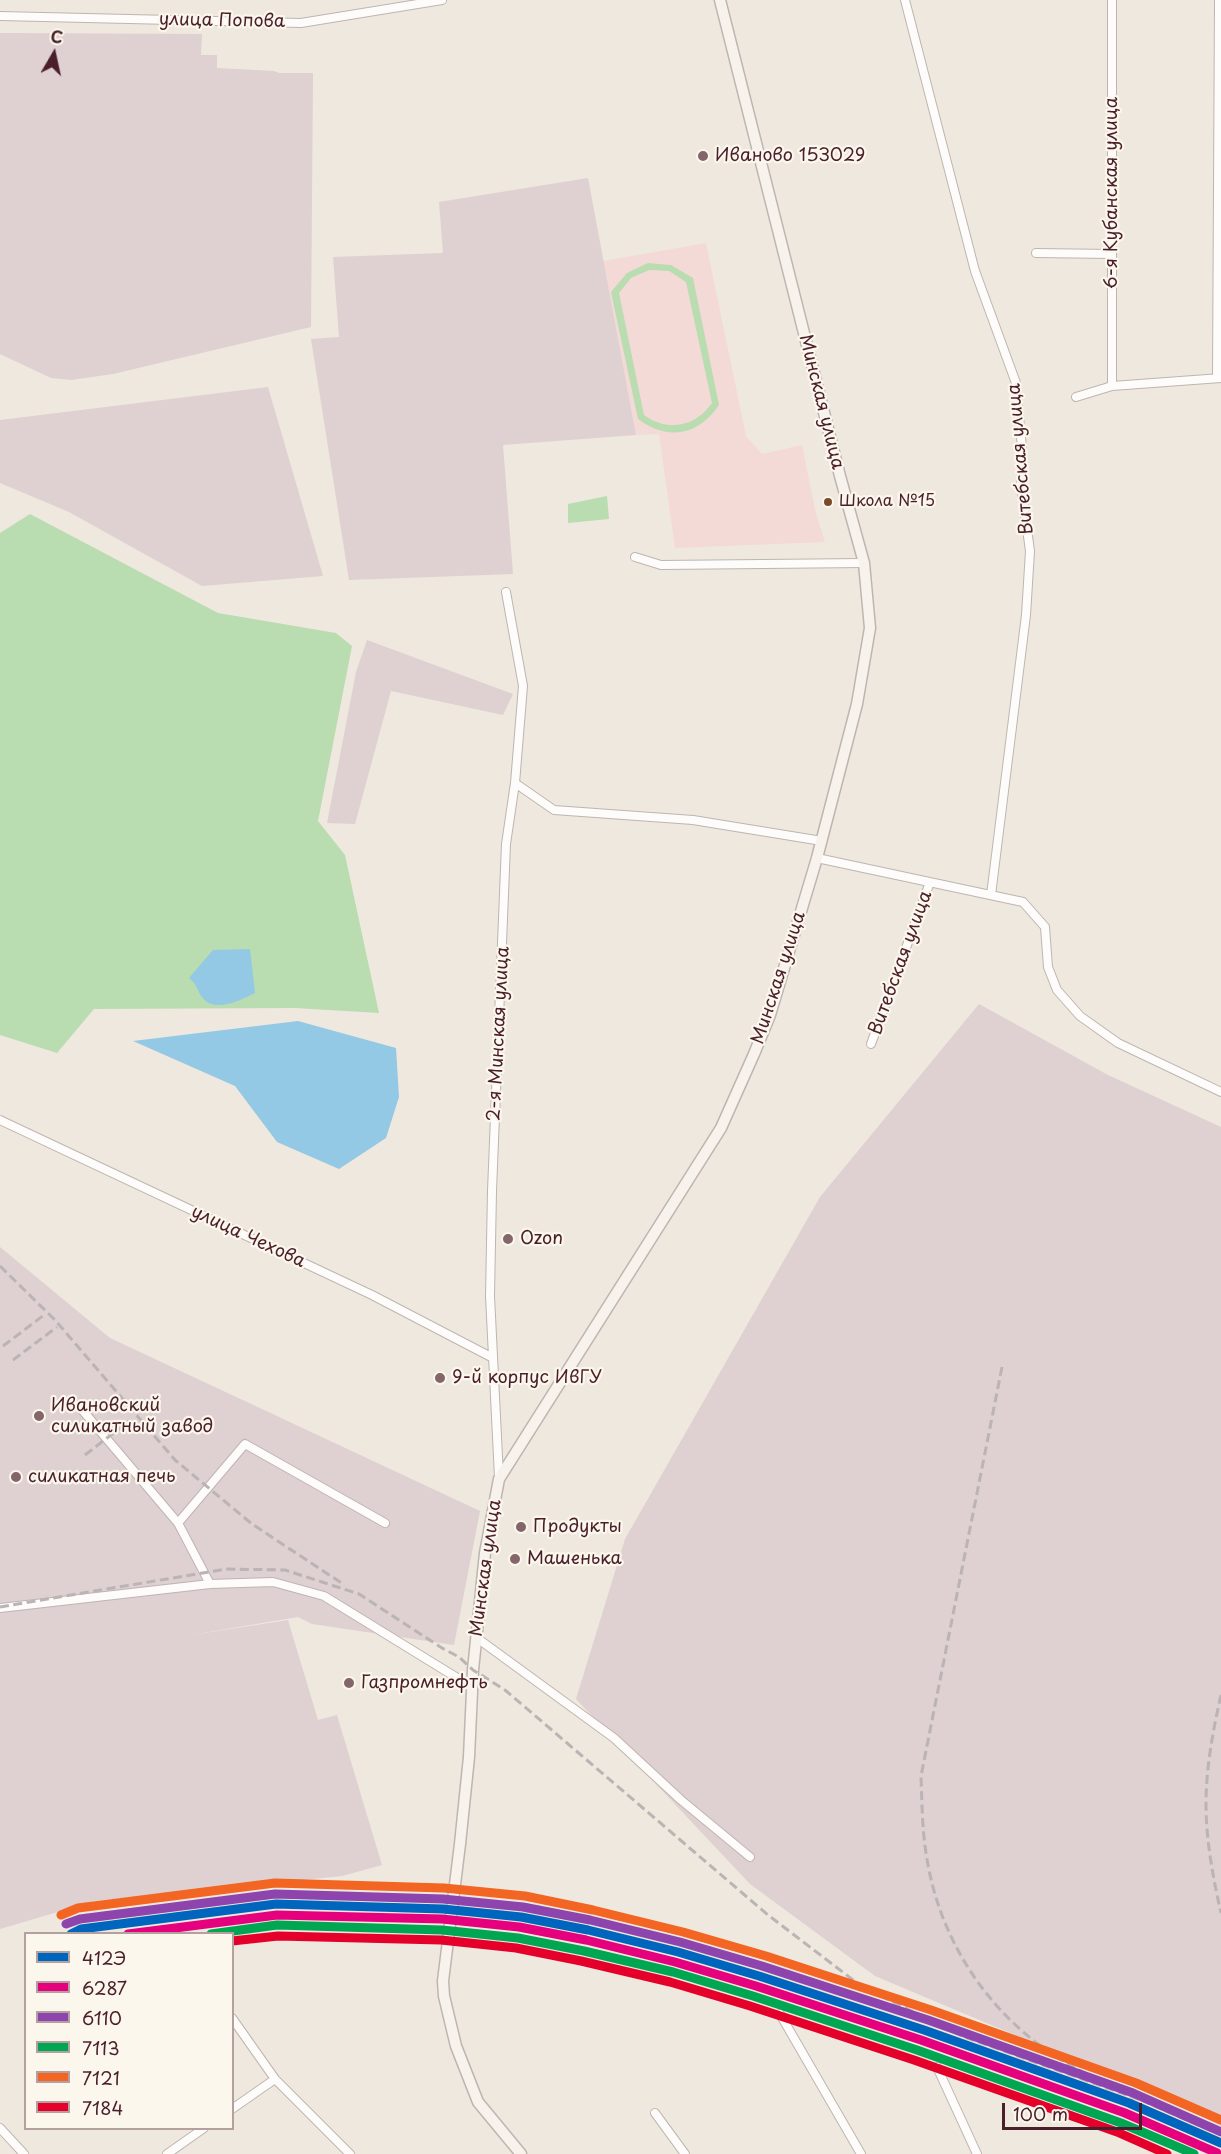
<!DOCTYPE html>
<html>
<head>
<meta charset="utf-8">
<style>
	body { margin:0 }
	#map { position:relative; width:1221px; height:2154px; overflow:hidden; background:#efe8de; font-family:"Playpen Sans",sans-serif }
	canvas { display:block }
	.legend { position:absolute; left:24px; top:1932px; width:210px; height:198px; box-sizing:border-box; background:#fbf7ec; border:2px solid #b4a19f; margin:0; padding:8px 10px; list-style:none; font-size:18px; color:#4a1f2b }
	.legend li { display:flex; align-items:center; gap:12px; height:30px }
	.legend b { width:30px; border:2px solid #b4a19f }
	.north { position:absolute; left:24px; top:24px; width:60px; height:60px; -webkit-text-stroke:4px #fbf7ec; paint-order:stroke; rotate:9deg; font-size:16px; font-weight:700; line-height:24px; text-align:center; color:#4a1f2b }
	.north::after { content:''; display:block; margin:auto; width:21px; height:27px; background:#4a1f2b; clip-path:polygon(50% 0,100% 100%,50% 72%,0 100%) }
	.scale { position:absolute; left:1002px; top:2103px; width:140px; height:27px; box-sizing:border-box; border:3px solid #4a1f2b; border-top:0; padding-left:8px; font-size:18px; line-height:21px; white-space:nowrap; color:#4a1f2b; -webkit-text-stroke:4px #fbf7ec; paint-order:stroke }
</style>
</head>
<body>
<div id="map">
<canvas width="1221" height="2154"></canvas>
<ul class="legend">
<li><b style="height:8px;background:#0065bd"></b>412Э</li>
<li><b style="height:8px;background:#e5007d"></b>6287</li>
<li><b style="height:8px;background:#8e44ad"></b>6110</li>
<li><b style="height:8px;background:#00a651"></b>7113</li>
<li><b style="height:8px;background:#f26522"></b>7121</li>
<li><b style="height:8px;background:#e4002b"></b>7184</li>
</ul>
<div class="north">С</div>
<div class="scale">100 m</div>
</div>
<script>
const c = document.querySelector('canvas').getContext('2d');
c.lineJoin = 'round';
function paint(path, color) { c.fillStyle = color; c.fill(path, 'evenodd'); }
function trace(path, color, width, dash) { c.strokeStyle = color; c.lineWidth = width; c.lineCap = dash ? 'butt' : 'round'; c.setLineDash(dash || []); c.stroke(path); }
function write(font, color, halo, rows, align = 'center') {
  c.font = font + ' "Playpen Sans",sans-serif'; c.lineWidth = 4.5; c.setLineDash([]); c.textBaseline = 'middle'; c.strokeStyle = halo; c.fillStyle = color; for (const [text, x, y, turn = 0] of rows) {
    c.save(); c.translate(x, y); c.rotate((+turn || 0) * Math.PI / 180); c.textAlign = isNaN(turn) ? turn : align; if (halo) c.strokeText(text, 0, 0); c.fillText(text, 0, 0); c.restore();
  }
}
paint(new Path2D(`
	M706,243L746,436L762,454L802,445L816,514L825,542L675,548L659,434L636,435L603,261Z`), '#f3dad7');
paint(new Path2D(`
	M0,33L202,34L201,55H217V68L274,71L279,73H313L311,327L113,374L71,380L51,378L0,354Z
	M588,178L636,435L503,445L513,574L349,580L311,339L339,337L333,257L443,253L439,202Z
	M268,387L323,576L202,586L69,512L0,483V420Z
	M367,640L513,694L503,715L391,691L355,824L327,823L356,672Z
	M979,1004L1108,1075L1221,1127V2126L1169,2100L875,1976L750,1884L576,1699L625,1539L820,1197Z
	M0,1247L110,1338L480,1511L454,1645L312,1624L298,1617L185,1636L288,1620L318,1720L337,1715L382,1865L342,1876L95,1901L0,1929Z`), '#dfd0d1');
paint(new Path2D(`
	M648,263L671,265L693,278L719,405C698,436 668,441 638,419L611,292L627,273ZM649,270L669,271L686,282L712,403C696,427 667,432 644,415L619,293L631,278Z
	M607,496L609,519L568,523V504Z
	M30,514L218,613L336,633L352,646L318,821L345,855L379,1013L295,1008L94,1009L57,1053L0,1035V533Z`), '#b9dcb1');
paint(new Path2D(`
	M250,949L255,993C241,1000 214,1014 202,997C196,989 198,985 189,978L213,950Z
	M298,1021L396,1048L399,1097L386,1138L339,1169L277,1142L235,1086L133,1041Z`), '#93c9e4');
const minor = new Path2D(`
	M905,0L975,271L1016,383L1022,448L1021,485L1030,551L1026,615L991,895
	M1112,0V386
	M0,16L301,23L442,0
	M1036,253L1112,254
	M1217,378L1219,0
	M1076,397L1112,386L1221,378
	M635,557L661,565L864,563
	M515,783L554,810L693,820L822,841
	M817,858L1023,902L1045,927L1048,967L1057,990L1080,1016L1118,1043L1221,1092
	M871,1044L930,882
	M0,1120L372,1295L493,1358
	M78,1405L178,1523
	M499,1477L490,1296L492,1191L506,844L515,783L523,686L506,592
	M210,1584L178,1523L245,1444L385,1523
	M0,1608L210,1584L273,1582L324,1596L472,1687
	M477,1638L614,1738L681,1800L750,1857
	M780,2014L861,2154
	M232,2018L275,2079L350,2154
	M937,2067L977,2154
	M232,2109L275,2079
	M655,2113L685,2154
	M0,2128L24,2154
	M167,2154L204,2128`);
const secondary = new Path2D(`
	M521,2154L478,2102L456,2046L444,1996L443,1981L460,1844L469,1757L473,1670L485,1553L499,1479L721,1128L754,1054L770,1015L817,858L857,704L870,628L864,563L840,476L720,0`);
trace(minor, '#beb5b0', 10);
trace(secondary, '#beb5b0', 13);
trace(minor, '#fdfcfa', 8);
trace(secondary, '#f7f2ec', 10);
trace(new Path2D(`
	M0,1266L55,1320L175,1460L252,1524L343,1584
	M3,1346L44,1315
	M13,1360L57,1327
	M1002,1367L921,1776C922,1804 922,1831 927,1859C942,1952 1002,2033 1087,2074
	M85,1455L129,1421
	M0,1607L226,1569L285,1570L359,1594L442,1648L459,1657L473,1670L505,1690L768,1915L861,1986L962,2036L1149,2103
	M1221,1695C1213,1730 1206,1768 1206,1804C1206,1840 1213,1878 1221,1913
	M1141,2100L1221,2135`), '#bab4b4', 3, [9, 4.5]);
trace(new Path2D(`
	M71,1934L81,1929L276,1904L443,1909L521,1917L588,1930L678,1952L759,1976L924,2030L1129,2103L1221,2143`), '#0065bd', 9);
trace(new Path2D(`
	M128,1934L277,1915L442,1919L519,1927L586,1940L675,1962L756,1986L921,2040L1125,2113L1217,2153`), '#e5007d', 9);
trace(new Path2D(`
	M66,1924L80,1919L275,1894L443,1899L523,1907L590,1920L680,1942L762,1966L928,2020L1133,2093L1221,2132`), '#8e44ad', 9);
trace(new Path2D(`
	M211,1934L277,1925L442,1930L518,1938L584,1951L673,1972L753,1996L917,2050L1121,2123L1194,2154`), '#00a651', 9);
trace(new Path2D(`
	M61,1915L78,1908L275,1883L444,1888L525,1896L593,1910L683,1932L766,1956L931,2010L1136,2083L1221,2120`), '#f26522', 9);
trace(new Path2D(`
	M232,1941L278,1936L441,1940L516,1948L581,1961L670,1982L750,2006L914,2060L1117,2132L1167,2154`), '#e4002b', 9);
for (const [x, y, r, color] of [
	[703,156,6,"#84656a"],
	[828,502,5,"#7a4b2a"],
	[508,1239,6,"#84656a"],
	[440,1378,6,"#84656a"],
	[39,1416,6,"#84656a"],
	[16,1477,6,"#84656a"],
	[521,1527,6,"#84656a"],
	[515,1559,6,"#84656a"],
	[349,1683,6,"#84656a"]
]) { const dot = new Path2D(); dot.arc(x, y, r, 0, 2 * Math.PI); c.fillStyle = color; c.fill(dot); trace(dot, '#fbf7ec', 2); }
write('16px', '#4a1f2b', '#fbf7ec', [
	["Школа №15",839,502]
], 'left');
write('18px', '#4a1f2b', '#fbf7ec', [
	["улица Попова",222,21,1],
	["6-я Кубанская улица",1112,193,-90],
	["Минская улица",821,402,76],
	["Витебская улица",1021,459,-95],
	["Витебская улица",901,963,-70],
	["Минская улица",779,978,-72],
	["2-я Минская улица",499,1034,-87],
	["улица Чехова",248,1237,25],
	["Минская улица",486,1568,-82]
]);
write('18px', '#4a1f2b', '#fbf7ec', [
	["Иваново 153029",715,156],
	["Ozon",520,1239],
	["9-й корпус ИвГУ",452,1378],
	["Ивановский",51,1406],
	["силикатный завод",51,1427],
	["силикатная печь",28,1477],
	["Продукты",533,1527],
	["Машенька",527,1559],
	["Газпромнефть",361,1683]
], 'left');
</script>
</body>
</html>
